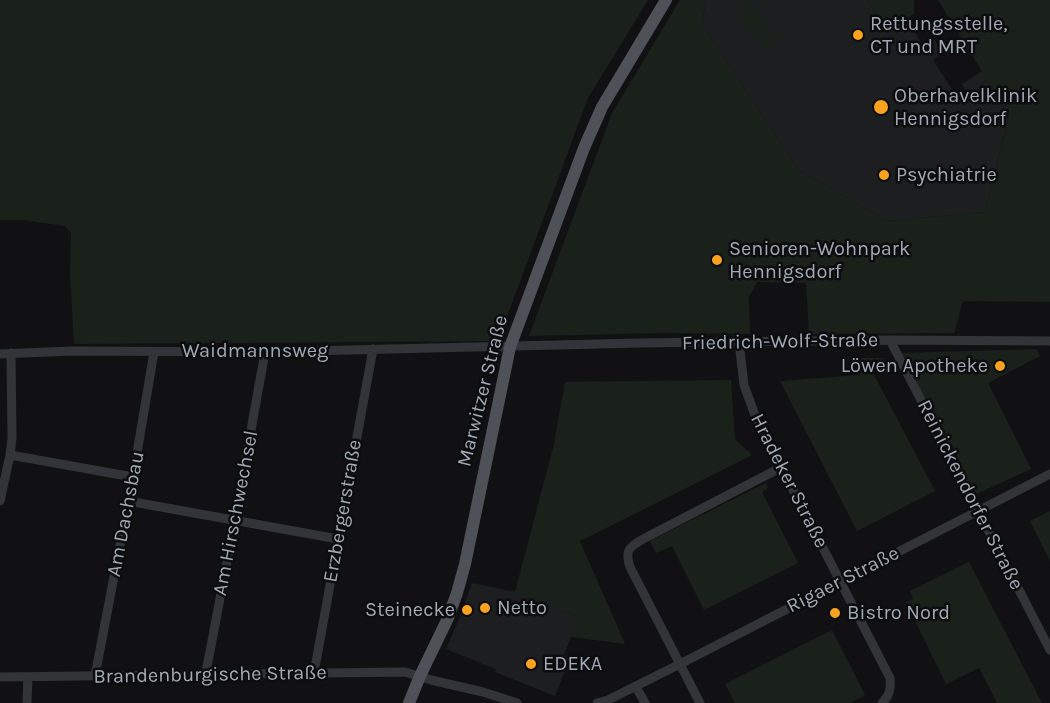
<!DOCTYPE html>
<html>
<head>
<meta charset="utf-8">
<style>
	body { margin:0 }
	canvas { display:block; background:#111113 }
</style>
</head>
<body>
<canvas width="1050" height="703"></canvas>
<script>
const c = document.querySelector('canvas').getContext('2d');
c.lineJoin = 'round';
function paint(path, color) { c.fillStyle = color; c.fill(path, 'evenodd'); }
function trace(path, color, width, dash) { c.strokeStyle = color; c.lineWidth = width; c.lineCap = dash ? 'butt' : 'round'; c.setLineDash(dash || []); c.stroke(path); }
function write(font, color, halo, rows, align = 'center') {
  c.font = font + ' Karla,sans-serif'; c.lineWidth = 5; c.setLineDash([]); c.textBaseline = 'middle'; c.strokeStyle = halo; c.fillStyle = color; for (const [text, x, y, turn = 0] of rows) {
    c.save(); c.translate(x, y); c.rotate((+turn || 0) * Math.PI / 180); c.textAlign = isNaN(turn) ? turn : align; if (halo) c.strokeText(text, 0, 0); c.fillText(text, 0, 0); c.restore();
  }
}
paint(new Path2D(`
	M706,0H867L887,31L906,19L923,45L934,39L943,53L933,60L958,99L967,93L962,84L982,71L1009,114L985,212L887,221L799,170L702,24Z
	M472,583L516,592L579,617L564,655L570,658L555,696L495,672L496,669L446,649L460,617Z`), '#1d1e20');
paint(new Path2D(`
	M0,0H648L588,98L498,341L74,344L70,274L71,233L65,226L24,220H0Z
	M680,0H706L702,24L799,170L887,221L985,212L1009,115L938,0H1050V302L963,301L954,333L809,334L806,283L757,282L749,297L750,334L663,333L529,336L612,113Z
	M736,0H751L769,28L766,32L770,38L780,31L784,37L762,52L739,17L745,14Z
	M867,0H914V14L887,31Z
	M1037,349L1040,356L988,383L1031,469L974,495L901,353Z
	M860,358H883L886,364L872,371L935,491L857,531L780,381L860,375Z
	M731,380L735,439L752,455L580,541L625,644L571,637L579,617L515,592L554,444L565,382Z
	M766,483L768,488L762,492L798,563L704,610L672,546L656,553L650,541Z
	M1050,511V561L1030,521Z
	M969,562L1042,703H997L979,668L946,684L906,602L913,599L910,591Z
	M832,630L865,695L850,703H735L725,684Z`), '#19211a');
trace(new Path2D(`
	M890,340L1050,650
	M739,342L744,385L756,418L890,678C891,689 890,695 882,703
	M0,354L71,351L265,352L640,343L890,340L1050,341
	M10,455L133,477
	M0,501L10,455L12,438L11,353
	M128,501L338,539
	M314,673L373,349
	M206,674L207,667L235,520L265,352
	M95,676L133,477L154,352
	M0,677L405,672L431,680L483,692L517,703
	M636,687L645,703
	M27,703L28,677
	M597,703L608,700L680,664L1050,474
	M700,703L630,567C624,549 630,547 645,538L782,467`), '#323438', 9);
trace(new Path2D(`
	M409,703L420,676L448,618L457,593L465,564L510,347L584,148L602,107L666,0`), '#4e5157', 12);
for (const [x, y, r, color] of [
	[858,35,6,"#fba221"],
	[881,107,8,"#fba221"],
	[884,175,6,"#fba221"],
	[717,260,6,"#fba221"],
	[1000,366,6,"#fba221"],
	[485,608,6,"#fba221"],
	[467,610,6,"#fba221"],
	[835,613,6,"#fba221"],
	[531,664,6,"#fba221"]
]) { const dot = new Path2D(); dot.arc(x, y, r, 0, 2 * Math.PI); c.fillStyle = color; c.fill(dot); trace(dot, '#0c0d0e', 2); }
write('20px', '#a2a9b5', '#0c0d0e', [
	["Rettungsstelle,",870,24],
	["CT und MRT",870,47],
	["Oberhavelklinik",894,96],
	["Hennigsdorf",894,119],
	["Psychiatrie",896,175],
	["Senioren-Wohnpark",729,249],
	["Hennigsdorf",729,272],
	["Löwen Apotheke",988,366,"right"],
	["Netto",497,608],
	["Steinecke",455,610,"right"],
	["Bistro Nord",847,613],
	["EDEKA",543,664]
], 'left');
write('20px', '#a2a9b5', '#0c0d0e', [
	["Friedrich-Wolf-Straße",780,342,-1],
	["Waidmannsweg",255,351],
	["Marwitzer Straße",483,391,-76],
	["Hradeker Straße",789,481,63],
	["Reinickendorfer Straße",970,495,63],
	["Erzbergerstraße",343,511,-80],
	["Am Hirschwechsel",236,513,-79],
	["Am Dachsbau",126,514,-79],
	["Rigaer Straße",843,580,-27],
	["Brandenburgische Straße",210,675,-1]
]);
</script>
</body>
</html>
